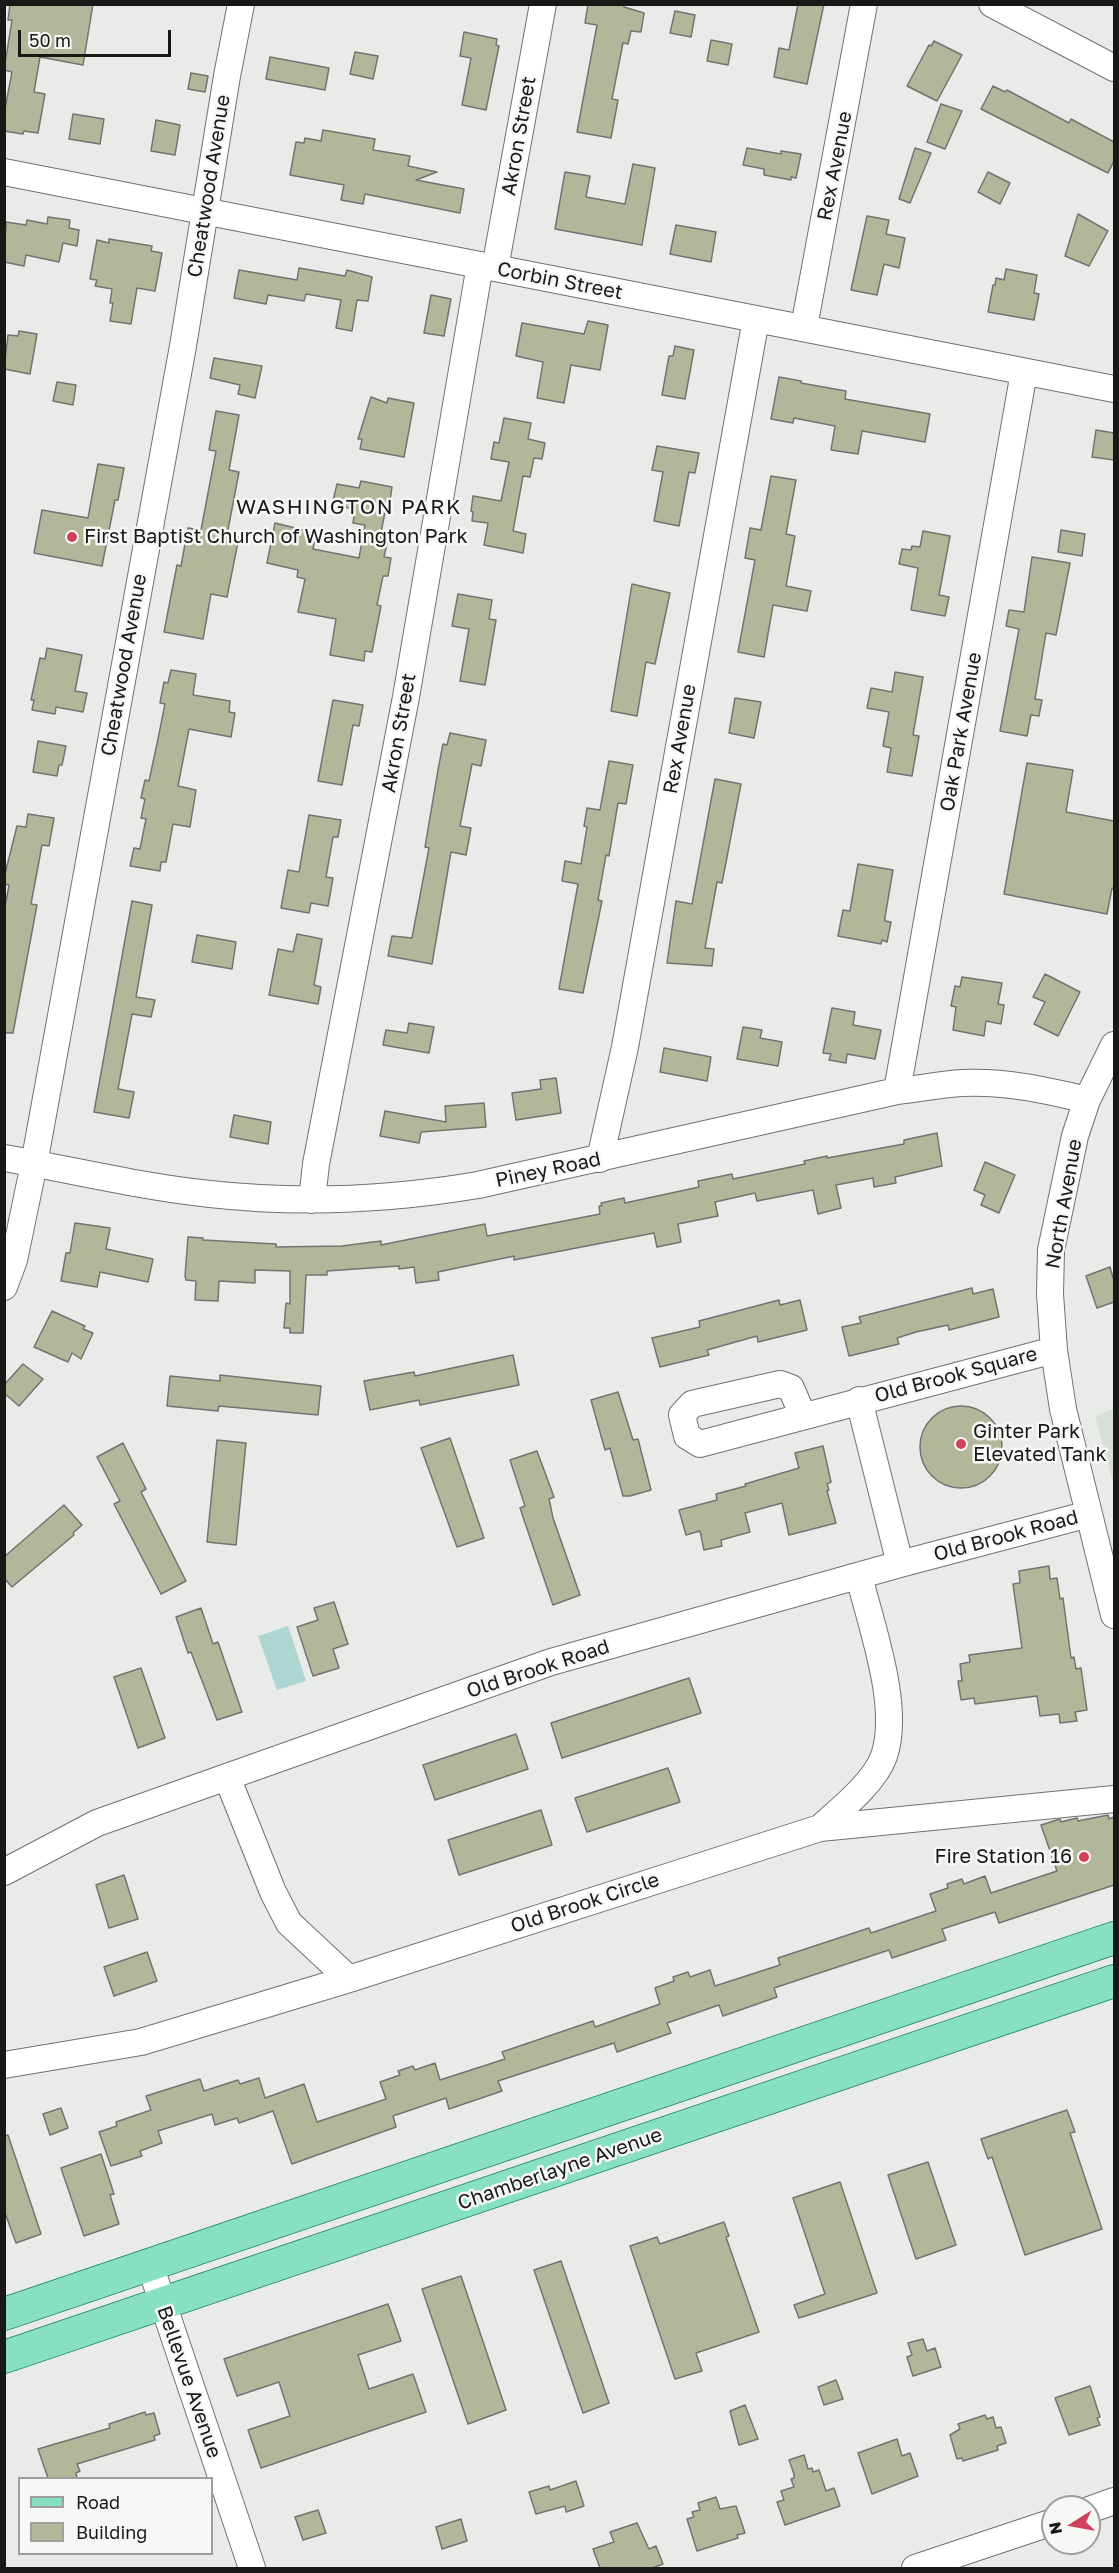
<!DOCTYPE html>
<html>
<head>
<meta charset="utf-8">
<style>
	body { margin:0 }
	#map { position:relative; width:1119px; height:2573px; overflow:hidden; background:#e9ebe8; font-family:"Golos Text",sans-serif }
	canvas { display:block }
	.frame { position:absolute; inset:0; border:6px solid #181817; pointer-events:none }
	.legend { position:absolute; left:18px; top:2477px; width:195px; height:78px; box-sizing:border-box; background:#f6f8f6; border:2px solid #9d9e9d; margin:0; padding:8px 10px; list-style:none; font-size:18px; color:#181817 }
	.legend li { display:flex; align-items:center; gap:12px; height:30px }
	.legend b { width:30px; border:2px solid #9d9e9d }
	.north { position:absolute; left:1041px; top:2495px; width:60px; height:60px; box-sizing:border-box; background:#f6f8f6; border:2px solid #9d9e9d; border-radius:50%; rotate:259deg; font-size:16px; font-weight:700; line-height:24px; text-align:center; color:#181817 }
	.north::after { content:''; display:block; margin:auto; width:21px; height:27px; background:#d1415e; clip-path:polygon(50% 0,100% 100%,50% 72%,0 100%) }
	.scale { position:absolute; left:18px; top:30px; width:153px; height:27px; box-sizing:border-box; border:3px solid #181817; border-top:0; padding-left:8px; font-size:18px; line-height:21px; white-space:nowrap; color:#181817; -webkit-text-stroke:4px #f6f8f6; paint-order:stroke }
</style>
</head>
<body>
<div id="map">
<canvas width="1119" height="2573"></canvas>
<div class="frame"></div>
<ul class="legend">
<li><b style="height:8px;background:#87e0c1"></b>Road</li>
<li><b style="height:16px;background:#b3b799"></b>Building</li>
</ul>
<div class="north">N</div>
<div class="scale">50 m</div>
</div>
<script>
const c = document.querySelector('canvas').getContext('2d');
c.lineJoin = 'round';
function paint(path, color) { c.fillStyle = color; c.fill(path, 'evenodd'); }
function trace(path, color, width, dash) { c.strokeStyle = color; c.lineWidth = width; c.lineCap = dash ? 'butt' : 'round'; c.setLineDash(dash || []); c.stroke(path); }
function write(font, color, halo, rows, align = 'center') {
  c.font = font + ' "Golos Text",sans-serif'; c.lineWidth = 5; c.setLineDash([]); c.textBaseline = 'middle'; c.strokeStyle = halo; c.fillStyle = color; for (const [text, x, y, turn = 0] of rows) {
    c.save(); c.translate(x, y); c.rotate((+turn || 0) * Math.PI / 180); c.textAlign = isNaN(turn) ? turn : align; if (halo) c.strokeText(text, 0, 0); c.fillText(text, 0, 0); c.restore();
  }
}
paint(new Path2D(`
	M1114,1409V1486L1095,1416Z`), '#d8dfd6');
paint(new Path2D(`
	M288,1626L306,1681L277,1690L258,1636Z`), '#add5d1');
const building = new Path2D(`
	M10,4H93L83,65L40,57L34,92L45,94L38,133L24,131L23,134L4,131V114L12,72L4,70L12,20H8Z
	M588,4H624V7L644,13L641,32L631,31L628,44L623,43L612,99L618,100L611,138L577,132L597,25L585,23Z
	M798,4H824L807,84L774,77L779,48L789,50Z
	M675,11L695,15L691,37L670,33Z
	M464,32L497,39L496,45L499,46L486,110L462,105L471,58L460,56Z
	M711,40L732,44L728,65L707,61Z
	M934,41L962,55L937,101L907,86L929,45L931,46Z
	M355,52L378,56L373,79L350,74Z
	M270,57L329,68L325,90L266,79Z
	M191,73L208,76L205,92L188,89Z
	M993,86L1005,92L1007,90L1069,123L1071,119L1114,142V161L1108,173L981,109Z
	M941,104L962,111L945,149L927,142Z
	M73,114L104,119L100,144L69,139Z
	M156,120L180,125L175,155L151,151Z
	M323,130L375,139L373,150L410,156L408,166L437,172L416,180L464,189L460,213L365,194L363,204L341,200L344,185L290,175L296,142L304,143L305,138L321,141Z
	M747,148L781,154V151L801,154L796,178L791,177V180L764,175V169L743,165Z
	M915,148L931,153L910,203L899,199Z
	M633,164L655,168L642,245L555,229L565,172L590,176L586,197L625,204Z
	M988,172L1010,183L1000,204L978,192Z
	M1078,214L1108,231L1089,266L1065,256Z
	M867,216L889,220L886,234L905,238L899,268L884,264L877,295L851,290Z
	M48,217L70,220L69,228L79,230L77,246L63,243L59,262L26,255L24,266L4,262L6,222L26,225L27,220L47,224Z
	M676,225L716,232L711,262L670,254Z
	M109,239L152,246L151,251L162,253L155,291L137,288L131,324L110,321L113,303H110L112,289L95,286L97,280L90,279L97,240L109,243Z
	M299,268L345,276L347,270L372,277L368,301L357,300L352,331L336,328L341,300L306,294L304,301L268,295L266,304L234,298L239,270L297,280Z
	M1006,269L1037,275L1034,293L1039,294L1034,320L988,312L993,285H995L996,278L1004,280Z
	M431,295L451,299L444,336L424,333Z
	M588,321L608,325L600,370L571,365L564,403L537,398L543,362L516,356L522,323L584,334Z
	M19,331L37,334L30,374L4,369L8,335L18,336Z
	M675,346L694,350L685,399L662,395L669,356H673Z
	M214,358L262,366L255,398L238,394L240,385L210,378Z
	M779,377L801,381V383L846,391L845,399L930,414L925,442L862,431L858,454L831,450L835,426L794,418L793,423L771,419Z
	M57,382L76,385L73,405L53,401Z
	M371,397L387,403L388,398L414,403L404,457L360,449L362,439H358Z
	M216,411L239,415L229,470L239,472L227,535L239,537L227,597L211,594L203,639L164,632L177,565L181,566L188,528L201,530L216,451L209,450Z
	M504,418L531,423L528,439L545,443L542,459L534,458L530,477L523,476L513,531L526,534L523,553L484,545L488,523L472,521L473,512L471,511L473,496L501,501L509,462L491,459L494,442L499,443Z
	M1096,430L1114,433V460L1092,457Z
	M657,446L699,453L695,473L689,472L679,526L654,521L663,472L652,470Z
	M98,464L124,468L118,500H115L102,566L34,553L42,510L88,518Z
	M771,476L796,480L786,534L795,536L786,586L811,591L807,611L773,605L764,657L738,652L755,560L745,558L750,528L761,530Z
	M361,481L392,487L389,507H386L380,538L388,539L384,557L391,558L388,576H383L377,605L381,606L372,652L365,651L364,661L330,655L336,619L298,612L305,579L297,577L298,570L267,563L275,523L316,533L313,549L359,558L365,525L353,523L355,509L332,505L337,484L359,488Z
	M1061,530L1085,534L1082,556L1058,552Z
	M923,531L950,536L939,595L949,597L945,616L911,610L918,568L899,564L902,549L911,550L912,546L920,547Z
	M1032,557L1070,563L1056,635L1046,633L1035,699L1042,700L1039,716L1031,715L1027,736L1000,731L1019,629L1006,626L1009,610L1024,612Z
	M632,584L670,593L655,664L646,662L637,716L611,711Z
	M458,594L492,600L489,619L496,620L485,685L460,681L469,629L452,626Z
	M47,648L82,655L75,691L87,693L83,712L56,707L55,714L32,710L34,700H31L40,658L45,659Z
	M171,670L196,674L193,695L230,701L229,712L235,713L231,737L189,729L178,786L196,790L190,827L173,824L166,862H161L160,871L130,866L134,848L140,849L146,819L141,818L145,799L141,798L145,780L149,781L158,739L165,704L160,703L164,682L168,683Z
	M895,672L923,677L913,735L919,736L912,776L887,772L891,748L883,746L889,712L867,708L871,688L892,692Z
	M735,698L761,702L754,738L729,733Z
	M333,700L363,705L359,726L353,725L342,785L318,781Z
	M450,733L486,740L481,766L472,764L460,826L471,828L466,855L451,852L432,964L388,956L392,936L412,938L429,848L425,847L438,770L443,744L447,745Z
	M38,741L66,746L62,765H59L57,776L33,772Z
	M609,761L633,765L626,804L618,803L609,856L606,855L598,900L602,901L583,993L559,989L578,884L562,881L565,861L581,864L587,827L584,826L587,808L600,810Z
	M1027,763L1073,770L1066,812L1114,821V889L1112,888L1107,914L1004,894Z
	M715,779L741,784L722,883L717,882L705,948L714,949L712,966L667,963L676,901L692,904Z
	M28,814L54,818L49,846L42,845L31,904L37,905L13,1033H4V912L9,885L4,884V878L17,826L26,827Z
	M309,815L341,820L338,837H333L326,877L333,878L328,906L311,903L309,913L281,908L288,870L299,872Z
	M858,864L893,870L885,917V921L891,922L887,942L882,940L881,944L838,936L843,910L850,911Z
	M132,901L152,905L136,997L155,1000L151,1017L132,1014L118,1089L134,1092L129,1118L94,1112Z
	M297,934L322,939L314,985L321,987L318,1004L269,995L278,949L293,952Z
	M197,935L236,942L232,969L192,962Z
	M1045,974L1080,992L1058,1036L1034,1024L1045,1002L1033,997Z
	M962,977L1002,983L998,1004L1004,1005L1001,1024L986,1021L984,1036L953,1030L956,1007L951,1006L955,986L960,987Z
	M832,1008L855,1012L853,1025L881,1030L875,1059L847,1054L846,1063L829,1060L831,1054L823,1053Z
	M409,1023L434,1027L429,1053L383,1045L386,1030L407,1033Z
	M743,1027L762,1030L760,1038L782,1042L778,1066L737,1059Z
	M664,1048L711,1057L707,1081L660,1072Z
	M556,1078L561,1113L516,1120L512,1093L541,1089L540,1080Z
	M484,1103L486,1127L421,1132L419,1143L380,1136L385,1111L446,1122L445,1106Z
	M234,1115L271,1122L268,1144L230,1137Z
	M937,1133L942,1166L895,1177L896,1183L874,1187L873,1178L836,1185L841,1208L818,1214L813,1190L757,1201L755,1193L715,1202L718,1216L678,1224L681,1242L657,1247L654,1233L514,1260V1256L438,1272L439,1280L416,1283L414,1267L399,1269V1266L327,1271V1275H306L303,1333H290V1328H284L286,1303L290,1304V1271L255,1270V1283L219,1281L218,1301L195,1300L196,1281L186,1280L185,1276L188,1237L203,1238V1240L276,1244V1247L342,1246L381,1241V1245L485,1224L487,1236L600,1214L599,1206H602L601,1203L624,1198L625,1203L699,1187L698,1181L732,1174L733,1179L805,1164L804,1161L827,1156V1158L904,1144V1140Z
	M985,1162L1015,1175L999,1213L981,1205L985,1195L974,1190Z
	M75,1223L110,1228L106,1249L153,1259L148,1282L100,1272L97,1287L61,1281L66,1253H70Z
	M1110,1267L1114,1281V1302L1097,1308L1086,1276Z
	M972,1288L973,1294L993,1289L999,1317L949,1330L948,1325L916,1332L897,1338L899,1344L849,1356L842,1327L861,1323L859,1317Z
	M779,1300L780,1305L800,1300L807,1330L758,1342L757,1336L707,1350L709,1355L660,1367L652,1338L700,1327L699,1321Z
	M52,1311L85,1326L83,1329L93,1333L81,1359L72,1353L68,1362L34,1347Z
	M513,1355L519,1385L420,1405L419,1400L370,1410L364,1381L414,1372L415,1376Z
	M23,1364L43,1379L19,1406L4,1393V1385Z
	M220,1375L321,1386L318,1415L219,1406L218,1411L167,1406L170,1376L220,1381Z
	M618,1392L633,1440L638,1439L651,1490L630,1496H623L610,1448L605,1450L591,1400Z
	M920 1447a41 41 0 1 1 82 0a41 41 0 1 1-82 0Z
	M450,1438L484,1538L457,1547L421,1448Z
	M217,1440L246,1443L236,1545L207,1542Z
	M123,1443L146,1489L141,1492L186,1581L161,1594L114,1504L120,1501L97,1457Z
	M823,1446L831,1482L827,1484L829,1490L827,1491L836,1523L789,1535L782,1503L745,1513L750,1532L721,1540L722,1546L704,1550L700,1531L686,1535L679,1510L717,1500L716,1494L746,1486L745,1484L799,1468L795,1453Z
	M537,1451L554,1497L549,1499L553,1518L580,1595L553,1605L520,1508L525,1506L510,1460Z
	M64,1505L82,1525L73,1533L74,1535L12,1587L4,1578V1557Z
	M1049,1566L1050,1579L1057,1578L1060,1599L1063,1598L1071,1658L1074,1657L1076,1669L1081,1668L1087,1710L1075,1712L1077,1721L1060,1723L1059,1714L1040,1716L1037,1696L975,1704L974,1698L961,1700L958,1681H962L960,1664L970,1662L969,1655L1022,1648L1013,1584L1020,1583L1019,1571Z
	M334,1602L348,1644L333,1649L339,1668L313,1676L297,1627L318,1620L314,1608Z
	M201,1608L213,1644L218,1642L242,1712L217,1720L191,1652L188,1653L176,1617Z
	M141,1668L165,1738L138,1748L114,1677Z
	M689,1678L701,1713L562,1758L551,1723Z
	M516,1734L528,1769L435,1800L423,1765Z
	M668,1768L680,1802L587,1832L575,1798Z
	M541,1810L552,1845L459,1875L448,1840Z
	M1108,1815L1109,1819L1114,1817V1885L999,1923L995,1912L942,1929L946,1940L892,1958L889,1950L774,1988L777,1997L723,2016L719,2005L667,2023L671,2033L617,2052L614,2043L498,2081L502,2091L449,2109L446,2098L393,2116L396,2127L292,2164L273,2111L239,2123L237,2118L215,2125L212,2114L158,2131L162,2143L140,2151L142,2156L111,2166L99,2132L117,2126L116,2122L151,2110L146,2096L200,2079L204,2091L238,2080L240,2084L259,2078L265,2098L304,2084L317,2122L386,2099L380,2082L400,2075L398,2071L413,2066L415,2070L435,2063L440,2080L505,2059L502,2052L593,2021L595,2027L660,2004L655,1988L674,1981L673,1977L688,1972L690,1977L710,1970L715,1986L780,1965L778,1958L869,1928L871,1933L936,1911L930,1894L948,1888L947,1884L962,1879L964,1884L985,1876L991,1893L1057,1871L1041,1825L1057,1820L1060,1819L1061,1822L1077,1818L1078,1821Z
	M124,1875L138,1919L109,1928L96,1885Z
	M147,1952L157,1981L114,1996L104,1967Z
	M61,2108L68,2128L50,2135L43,2114Z
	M1067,2110L1075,2132L1070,2133L1102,2229L1025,2255L992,2157L988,2159L981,2139Z
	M8,2135L41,2234L16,2243L4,2210V2136Z
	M101,2154L114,2194L110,2195L119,2224L84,2236L61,2168Z
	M928,2162L956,2245L916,2259L888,2175Z
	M840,2182L877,2293L799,2318L794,2305L825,2294L793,2198Z
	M724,2222L729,2236L726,2237L759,2332L696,2353L702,2371L675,2379L630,2246L657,2237L660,2244Z
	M561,2261L609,2403L583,2413L534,2270Z
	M461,2276L506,2410L468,2424L422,2289Z
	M388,2304L401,2341L358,2355L369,2389L413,2374L426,2412L261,2468L248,2430L290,2416L279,2382L237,2396L224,2359Z
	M923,2339L927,2351L935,2348L941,2367L913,2376L907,2357L912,2355L908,2343Z
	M836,2380L843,2399L824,2405L818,2387Z
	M1090,2386L1100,2417L1097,2418L1100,2425L1069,2435L1055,2398Z
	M745,2405L758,2439L739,2445L730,2411Z
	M145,2412L146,2415L154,2413L160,2434L154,2436L155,2440L77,2464L80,2471L76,2473L77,2478H48L38,2449L110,2428L109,2424Z
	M985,2415L987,2419L993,2417L996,2428L1001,2427L1006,2443L997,2446L998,2450L963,2461L962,2458L957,2459L950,2435L960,2429L958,2424Z
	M897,2439L902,2456L910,2453L918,2476L872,2494L858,2453Z
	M804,2455L808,2469L812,2468L813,2472L819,2470L826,2491L834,2488L840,2506L785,2525L777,2502L784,2500L781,2491L794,2487L791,2479L794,2478V2474L789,2460Z
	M576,2481L584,2506L566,2512L565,2506L536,2514L529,2492L549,2486L550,2490Z
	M716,2497L720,2509L736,2506L745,2533L737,2535L738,2538L697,2551L687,2519L694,2517L692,2512L700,2510L698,2503Z
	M318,2510L326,2533L303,2540L295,2517Z
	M461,2519L467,2541L442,2549L436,2527Z
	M637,2523L649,2549L656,2546L663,2564L652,2568H600L593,2549L614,2542L610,2532Z`);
paint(building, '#b3b799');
trace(building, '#737471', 1.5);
const minor = new Path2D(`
	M992,4L1114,68
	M4,172L1114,389
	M495,268L543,4
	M804,327L864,4
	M1114,1045L1087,1100L1075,1136L1051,1250L1050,1294L1054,1350L1063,1409L1114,1615
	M897,1091L1024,372
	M4,1158C73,1170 141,1187 210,1194C300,1204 389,1200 478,1185L897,1091C919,1089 941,1084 962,1083C1005,1081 1046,1090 1087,1100
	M600,1159L625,1047L756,319
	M312,1200L316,1164L406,697L480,265
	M4,1287L14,1260L34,1164L183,346L227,76L241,4
	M859,1400L900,1564
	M803,1416L791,1388L780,1384L692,1404L682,1415L687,1436L700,1444L1054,1350
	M227,1777L273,1892L289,1923L349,1979
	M820,1828L1114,1799
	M4,1872L97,1823L551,1662L900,1564L1089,1514
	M4,2065L141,2042L349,1979L820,1828C840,1810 875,1782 884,1756C901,1706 871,1626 859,1576
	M150,2265L252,2568
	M1089,2510L1114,2501
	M915,2568L1053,2522`);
const major = new Path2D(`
	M4,2314L1114,1938
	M4,2357L1114,1981`);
trace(minor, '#70726f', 28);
trace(major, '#2c8c6b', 34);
trace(minor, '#fff', 26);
trace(major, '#87e0c1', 32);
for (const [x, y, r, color] of [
	[72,537,6,"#d1415e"],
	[961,1444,6,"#d1415e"],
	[1084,1857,6,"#d1415e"]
]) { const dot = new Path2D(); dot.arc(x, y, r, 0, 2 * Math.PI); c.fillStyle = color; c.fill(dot); trace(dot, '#f6f8f6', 2); }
write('20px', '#181817', '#f6f8f6', [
	["Akron Street",519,136,-80],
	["Rex Avenue",835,166,-79],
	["Cheatwood Avenue",209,186,-81],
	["Corbin Street",560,281,11],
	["Cheatwood Avenue",124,665,-80],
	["Oak Park Avenue",961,732,-80],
	["Akron Street",399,733,-80],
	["Rex Avenue",680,739,-80],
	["Piney Road",548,1170,-12],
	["North Avenue",1064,1204,-80],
	["Old Brook Square",956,1375,-15],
	["Old Brook Road",1006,1536,-15],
	["Old Brook Road",538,1669,-18],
	["Old Brook Circle",585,1903,-18],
	["Chamberlayne Avenue",560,2169,-19],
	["Bellevue Avenue",189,2382,71]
]);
write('20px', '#181817', '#f6f8f6', [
	["First Baptist Church of Washington Park",84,537],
	["Ginter Park",973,1432],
	["Elevated Tank",973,1455],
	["Fire Station 16",1072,1857,"right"]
], 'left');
c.letterSpacing = '1.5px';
write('21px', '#181817', '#f6f8f6', [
	["WASHINGTON PARK",349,507]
]);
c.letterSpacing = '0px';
</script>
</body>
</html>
